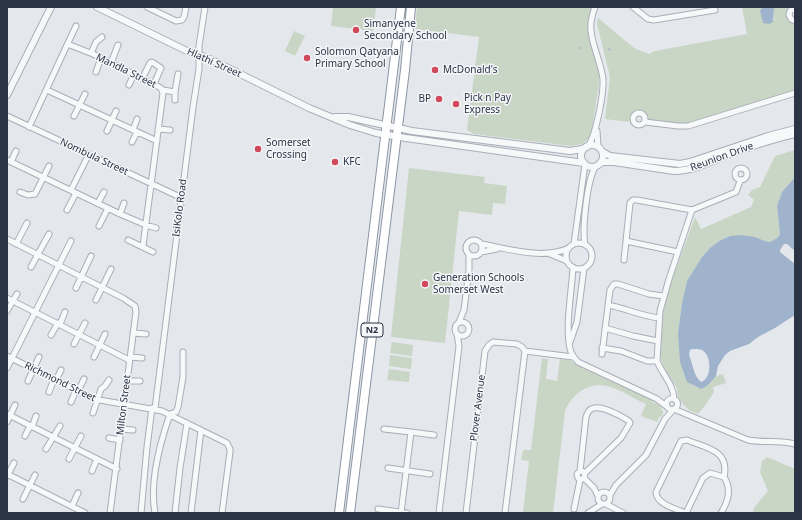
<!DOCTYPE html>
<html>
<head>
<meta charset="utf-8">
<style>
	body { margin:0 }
	#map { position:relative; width:802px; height:520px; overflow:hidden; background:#e4e7ec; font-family:"Noto Sans",sans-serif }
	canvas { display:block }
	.frame { position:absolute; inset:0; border:8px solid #2b3445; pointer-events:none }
</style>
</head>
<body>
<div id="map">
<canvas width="802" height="520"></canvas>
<div class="frame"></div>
</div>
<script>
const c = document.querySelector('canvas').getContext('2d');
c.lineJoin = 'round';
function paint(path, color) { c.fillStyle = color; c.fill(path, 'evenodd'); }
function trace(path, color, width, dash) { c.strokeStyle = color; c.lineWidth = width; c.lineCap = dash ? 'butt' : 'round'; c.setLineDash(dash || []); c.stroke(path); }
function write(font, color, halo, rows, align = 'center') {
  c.font = font + ' "Noto Sans",sans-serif'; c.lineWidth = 3; c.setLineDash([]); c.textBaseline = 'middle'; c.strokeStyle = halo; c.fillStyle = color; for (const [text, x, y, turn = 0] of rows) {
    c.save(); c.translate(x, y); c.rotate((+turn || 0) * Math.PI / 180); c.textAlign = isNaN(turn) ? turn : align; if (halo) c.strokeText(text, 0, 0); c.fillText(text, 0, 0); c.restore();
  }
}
paint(new Path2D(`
	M333,7H376L373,31L331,26Z
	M417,7H592L588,29L599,75V83L591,137L582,144L571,146L474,134L467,130L479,37L415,29Z
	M742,7H764L760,11L763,23L774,20V9L772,7H792L789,10L795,22V91L684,124L648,120L645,114L640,111L634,114L631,120L628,122L605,119L610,77L597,24L598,18L634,48L649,54L655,51L747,34Z
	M294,31L305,36L295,56L285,51Z
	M795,150V177L782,192L777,206L780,234L777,238L770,242L765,241L755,237L730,236L721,240L711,247L702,257L687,281L682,303L678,333L691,384L698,388H703L716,376L723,374L726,383L713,387L714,392L704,407L698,414L689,410L682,403L678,397L677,388L664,368L661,359V351L663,312L669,288L695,217L701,229L751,207L754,200L748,195L752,190L760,187L775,156Z
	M409,168L485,177L484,183L507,186L505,204L493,203L492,215L459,211L445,343L391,337Z
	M392,342L413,345L412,356L390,353Z
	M390,355L412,358L411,369L389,366Z
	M542,358L548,359L546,379L557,381L560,359L570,360L575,364L591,372L592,371L653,400L652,402L660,405L663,412L662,416L659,417L657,422L641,416L646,404C634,399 620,389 607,386C588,382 572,394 565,411L553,513H523L529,461L521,460L523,450H531Z
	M389,369L410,372L409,382L387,380Z
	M767,457L795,469V513H754L753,509L768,491L760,472L762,461Z`), '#c9d6c5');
paint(new Path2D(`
	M763,7H773L774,9L773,22L769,24L763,23L760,11Z
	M795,177V251L787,244H784L780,250V252L795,264V315L775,328L758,337L749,344L730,351L725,355L718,366L716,376L707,386L701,389L687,382L680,362L678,333L682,303L687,281L702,257L711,247L721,240L730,236L741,235L755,237L765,241L770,242L777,238L780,234L777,206L782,192ZM692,349C695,349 700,349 702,350C712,355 712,379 701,382C693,375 693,364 689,355L690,350Z`), '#9fb4cc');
trace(new Path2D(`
	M580,48H581
	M609,49L610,50`), '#9fb4cc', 1.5);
const minor = new Path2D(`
	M147,7L176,21L182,20L184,17L186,7
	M633,7L648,19L654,20L715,10
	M795,8L790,11L789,15L791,19L795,21
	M67,45L76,26
	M91,53L96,42L102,37
	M111,63L118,45
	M96,72L101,58
	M142,79L150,63L152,62L161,68L154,84
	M129,85L134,74
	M47,90L157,141
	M163,90L175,92L178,74
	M175,100V92
	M633 119a6 6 0 1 1 12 0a6 6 0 1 1-12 0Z
	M7,116L182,198
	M74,116L85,94
	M645,122L678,126H688L795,93
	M29,127L67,45H70L93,54L161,88L163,93L143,246
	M158,129L170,130
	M133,130L137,119
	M107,131L116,111
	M597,131L598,147
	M132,142L137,132
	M589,145C596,133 604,94 603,79C601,61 589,40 591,22C592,17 593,12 595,7
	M7,160L120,214L146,225L156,228
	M11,162L16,151
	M735 174a6 6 0 1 1 12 0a6 6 0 1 1-12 0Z
	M71,190L89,154
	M20,192L28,195L35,194L49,166
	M98,203L104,192
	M67,210L76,193
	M120,214L124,203
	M99,226L108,208
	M7,239L123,298L135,306L136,312L110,513
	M466 248a8 8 0 1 1 16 0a8 8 0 1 1-16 0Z
	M128,240L153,252
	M626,241L678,252
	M566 256a13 13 0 1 1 26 0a13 13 0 1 1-26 0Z
	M16,244L27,223
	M482,244C508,249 544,260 569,248
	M574,244L585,164
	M585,245C582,228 587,182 595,167
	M481,252L497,249
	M550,254L567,261
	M624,260L630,203L633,200H637L692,210L736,192L740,181
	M31,267L49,234
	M573,267C572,290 564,331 571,352C573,356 575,359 578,362L657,399L666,406
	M76,288L91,256
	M7,298L129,360
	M96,300L111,269
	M608,305C625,308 641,316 659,318
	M7,311L17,294
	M455 329a7 7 0 1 1 14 0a7 7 0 1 1-14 0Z
	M459,322L464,310L469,270V254
	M60,324L65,312
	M605,328L633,336L658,341
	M133,333L146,334
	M51,335L58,323
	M570,342L577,322L584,268
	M74,344L85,323
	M602,348L621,351L647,361H657
	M525,351L573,357
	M602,354L610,290L614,284H618L649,294L663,296
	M7,356L94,399L162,411L227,443L230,449V452L222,513
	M94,357L105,334
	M130,357L142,358
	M7,368L71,241
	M56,380L61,370
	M28,381L39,357
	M127,381H140
	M78,391L84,379
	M49,392L54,379
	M666.5 404a5.5 5.5 0 1 1 11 0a5.5 5.5 0 1 1-11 0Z
	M674,399C674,385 662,374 657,361L660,311L669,279L692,210
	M71,402L76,390
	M155,409L193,107L199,69V46L205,7
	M674,409L748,440C764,443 780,440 795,444
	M93,413L101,389L105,386L109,380
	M7,414L117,469
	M7,422L15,405
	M32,427L36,416
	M121,429L133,430
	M384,429L411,432
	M25,436L30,426
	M109,438L120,440
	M46,449L60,426
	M69,459L81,436
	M388,468L430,474
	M92,471L97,459
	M580,471L586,417C587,414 588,411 591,409C600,404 621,416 629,421L630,423L621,438L585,473L584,478L580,480L578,478L577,474L579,472L582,471L585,473
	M7,474L85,513
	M7,476L14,463
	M584,478L594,488L598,496
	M598 498a6 6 0 1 1 12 0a6 6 0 1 1-12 0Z
	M610,495L616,485L646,455L665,419L673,410
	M23,499L35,475
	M606,504L623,513
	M72,506L78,493
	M378,509L407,513
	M574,509L580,480
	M141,513L147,447L152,408
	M155,513C149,482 160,443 170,414L176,412L178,407L183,377V352
	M175,513L180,468L187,423
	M191,513L201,430
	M401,513L411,432L434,435
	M439,513L459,346L457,334
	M466,513L485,351L489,345L493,342L517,344L522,347L525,351L505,513
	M588,513L602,504
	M686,513C676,509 656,504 656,492L681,441L687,440C706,448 730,450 724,477
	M686,513L703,478L710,473L724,477C732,489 728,502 721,513`);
const tertiary = new Path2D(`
	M97,7L187,51L208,58L309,108L350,125L376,133L406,138L584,163
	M7,95L51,7
	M335,117H348L412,131L570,151L582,149L587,147
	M581 156a11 11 0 1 1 22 0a11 11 0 1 1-22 0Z
	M603,152L610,156L680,164L690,162L768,136L795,129
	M600,163L604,162H614L674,171C694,171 712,161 730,154C752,146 772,139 795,134`);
const trunk = new Path2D(`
	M339,513L401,7
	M350,513L405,70L411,7`);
trace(minor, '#a9aeb7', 7);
trace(tertiary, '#a9aeb7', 8);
trace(trunk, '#8b94a3', 10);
trace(minor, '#f7f8fa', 5);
trace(tertiary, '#f7f8fa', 6);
trace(trunk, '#fff', 8);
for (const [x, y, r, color] of [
	[356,30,4,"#d1495b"],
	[307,58,4,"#d1495b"],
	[435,70,4,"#d1495b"],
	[439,99,4,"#d1495b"],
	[456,104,4,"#d1495b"],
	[258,149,4,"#d1495b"],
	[335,162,4,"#d1495b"],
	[425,284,4,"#d1495b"]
]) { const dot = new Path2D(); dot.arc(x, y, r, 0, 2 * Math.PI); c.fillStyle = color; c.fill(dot); trace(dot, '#f4f6f9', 1.5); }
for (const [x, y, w] of [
	[372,330,22]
]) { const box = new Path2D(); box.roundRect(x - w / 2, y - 7, w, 14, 3); c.fillStyle = '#f4f6f9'; c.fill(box); trace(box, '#2b3445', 1); }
write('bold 9px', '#2b3445', null, [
	["N2",372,330]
]);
write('10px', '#2b3445', '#f4f6f9', [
	["Simanyene",364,24],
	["Secondary School",364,36],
	["Solomon Qatyana",315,52],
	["Primary School",315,64],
	["McDonald's",443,70],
	["Pick n Pay",464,98],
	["Express",464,110],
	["BP",431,99,"right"],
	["Somerset",266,143],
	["Crossing",266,155],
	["KFC",343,162],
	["Generation Schools",433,278],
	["Somerset West",433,290]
], 'left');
write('10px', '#2b3445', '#f4f6f9', [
	["Hlathi Street",214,63,24],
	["Mandla Street",126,71,26],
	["Nombula Street",94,157,25],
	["Reunion Drive",722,157,-20],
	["IsiKolo Road",180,208,-83],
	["Richmond Street",60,382,26],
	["Milton Street",124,405,-83],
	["Plover Avenue",478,408,-83]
]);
</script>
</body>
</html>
